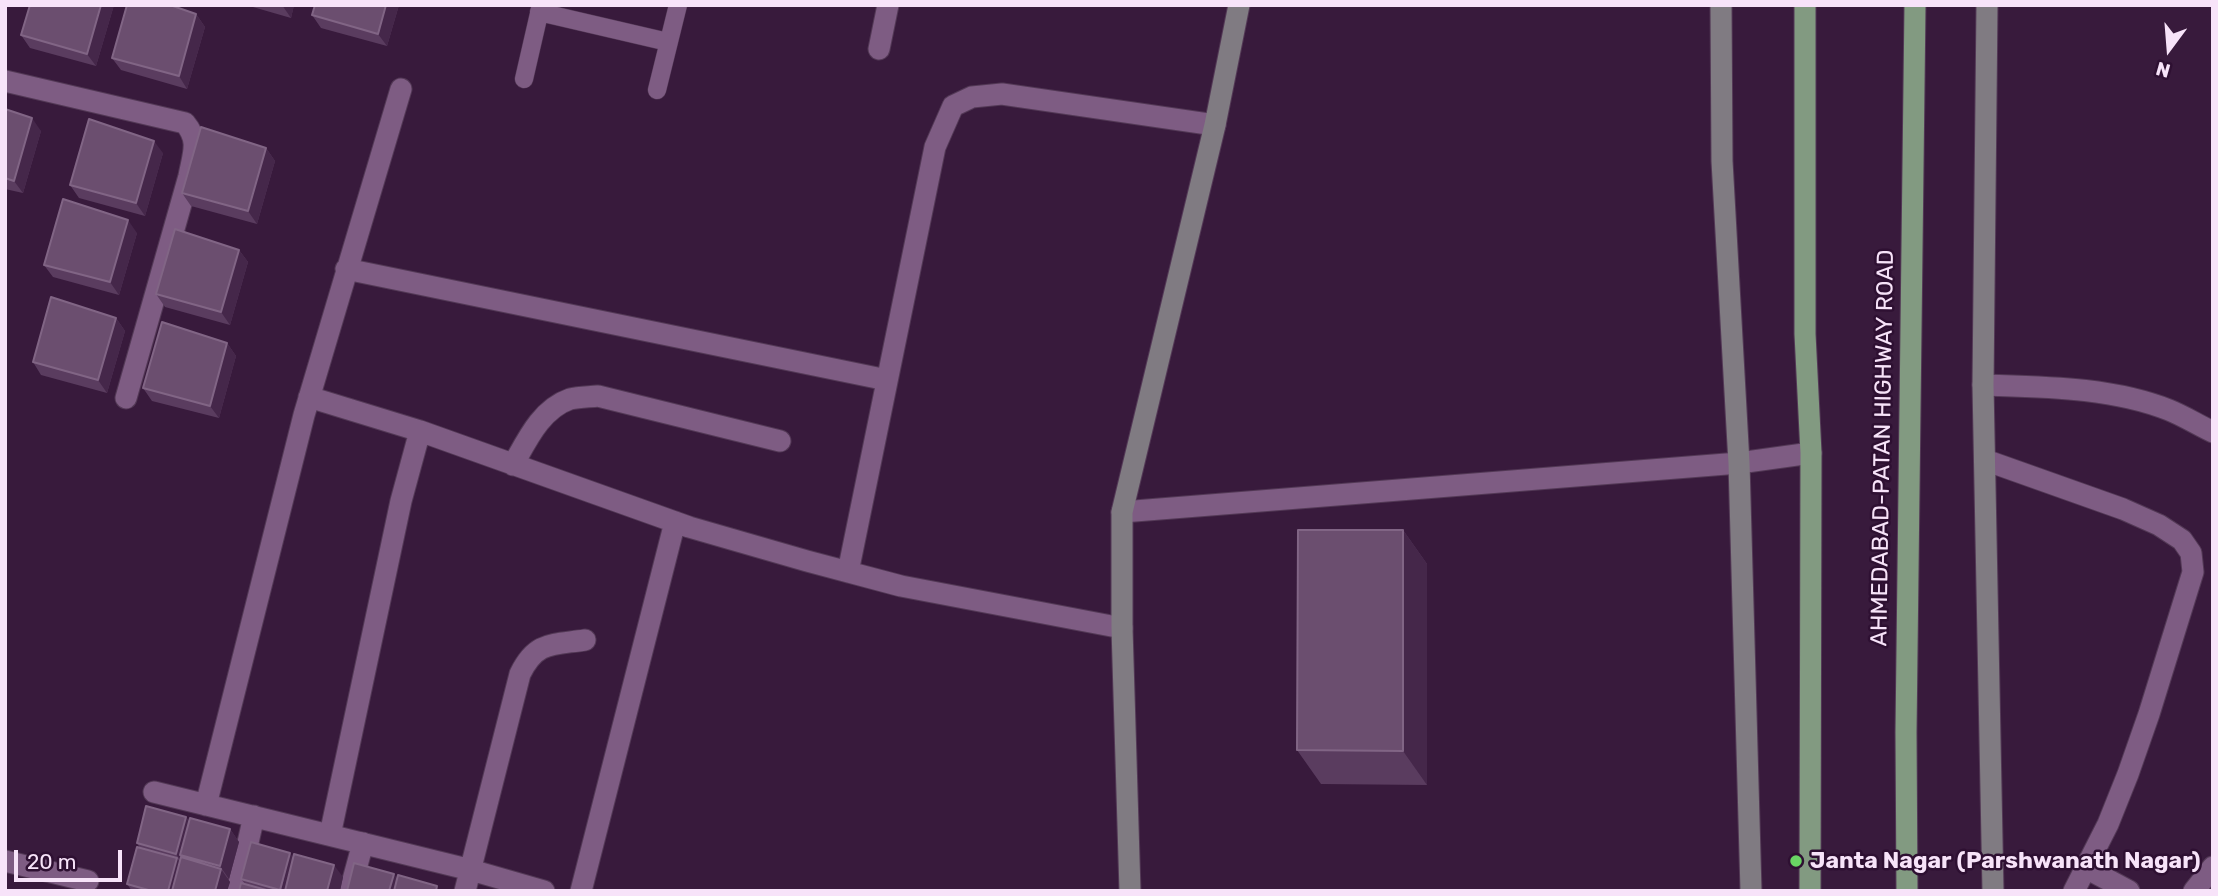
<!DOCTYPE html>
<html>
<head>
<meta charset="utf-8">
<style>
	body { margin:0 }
	#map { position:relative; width:2218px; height:896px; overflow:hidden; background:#381a3c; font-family:Rubik,sans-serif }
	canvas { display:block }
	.frame { position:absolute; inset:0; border:7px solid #f7e3f9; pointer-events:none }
	.north { position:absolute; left:2134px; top:14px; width:70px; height:70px; -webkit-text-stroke:5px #2e1032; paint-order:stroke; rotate:196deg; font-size:19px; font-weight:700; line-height:28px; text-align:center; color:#f7e3f9 }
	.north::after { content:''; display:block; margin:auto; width:24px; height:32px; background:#f7e3f9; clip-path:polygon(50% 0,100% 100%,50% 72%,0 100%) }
	.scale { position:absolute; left:14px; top:850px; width:108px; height:32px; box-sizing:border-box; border:4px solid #f7e3f9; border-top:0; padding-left:9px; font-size:21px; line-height:24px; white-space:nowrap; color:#f7e3f9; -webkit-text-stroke:5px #2e1032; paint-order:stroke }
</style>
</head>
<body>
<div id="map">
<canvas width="2218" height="896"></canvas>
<div class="frame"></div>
<div class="north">N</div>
<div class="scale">20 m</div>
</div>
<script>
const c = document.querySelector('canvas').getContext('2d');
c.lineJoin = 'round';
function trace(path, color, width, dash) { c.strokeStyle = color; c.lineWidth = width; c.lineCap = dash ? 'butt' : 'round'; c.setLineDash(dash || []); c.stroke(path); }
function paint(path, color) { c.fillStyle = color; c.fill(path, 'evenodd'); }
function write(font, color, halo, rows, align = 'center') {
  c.font = font + ' Rubik,sans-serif'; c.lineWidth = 5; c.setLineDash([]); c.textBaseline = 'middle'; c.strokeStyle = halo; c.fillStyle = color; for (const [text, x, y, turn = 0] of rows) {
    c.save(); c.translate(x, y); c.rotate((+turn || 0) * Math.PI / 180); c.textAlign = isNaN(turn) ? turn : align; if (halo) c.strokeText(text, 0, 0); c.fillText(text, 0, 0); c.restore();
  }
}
const lane = new Path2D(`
	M539,12L668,42
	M524,79L541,5
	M657,90L678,5`);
const street = new Path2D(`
	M879,49L888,5
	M5,81L185,123C200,141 193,154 189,176L126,398
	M346,269L887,380
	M1983,385C2044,387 2111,387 2169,410C2184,416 2198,425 2213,432
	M309,397L420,431L689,527L807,561L901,586L1122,628
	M1985,460L2123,509L2159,525L2182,540L2191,553L2193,572L2149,714L2128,774L2108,824L2074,891
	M513,465C527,440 541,409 570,399C579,397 589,397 598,396L780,441
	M1122,512L1739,463L1811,453
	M848,572L935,147L953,106L972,97L1002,94L1215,125
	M154,792L471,870L544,891
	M206,805L304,415L401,89
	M330,835L401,501L420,431
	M5,861L88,881
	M2086,868L2129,891
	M237,891L254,816
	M350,891L363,843
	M465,891L520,674C536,641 552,645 585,640
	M581,891L675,522
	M2194,891L2213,867`);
const secondary = new Path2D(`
	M1721,5L1722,161L1739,463L1751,891
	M1987,5L1983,385L1993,891
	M1130,891L1122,628V512L1215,125L1239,5`);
const primary = new Path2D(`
	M1805,5V334L1811,453L1810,891
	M1907,891L1906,732L1915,5`);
trace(lane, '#533956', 19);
trace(street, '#533956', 23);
trace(secondary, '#533956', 23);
trace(primary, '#533956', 23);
trace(lane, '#7e5c83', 18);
trace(street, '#7e5c83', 21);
trace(secondary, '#807b82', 21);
trace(primary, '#829a81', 21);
paint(new Path2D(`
	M30,5H114L96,66L30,48L21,35Z
	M246,5H294L291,18Z
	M399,5L387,46L321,28L312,15Z
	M196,14L205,27L187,89L121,70L112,58Z
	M5,109L41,131L23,193L5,189Z
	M266,148L275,161L257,224L191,206L182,193Z
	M163,153L145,216L79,198L70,185Z
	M137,233L119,295L53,277L44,265Z
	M239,250L248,262L230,325L165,307L156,294Z
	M116,318L125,331L107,393L41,375L33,362Z
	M227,343L236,356L219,418L152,401L143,388Z
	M1403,530L1427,564V785L1321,784L1297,750Z
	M186,817L189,821L230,829L239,842L229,879L227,878L230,882L227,891H132L127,884L140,848L137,843Z
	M293,857L343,877L340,891H239L245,884L241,879Z`), '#5a3c5f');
paint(new Path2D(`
	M101,5H114L96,66L87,54Z
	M282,5H294L291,18Z
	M386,5H399L387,46L378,34Z
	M196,14L205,27L187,89L179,76Z
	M32,118L41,131L23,193L14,181Z
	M154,141L163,153L145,216L136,203Z
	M266,148L275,161L257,224L248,211Z
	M128,220L137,233L119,295L110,282Z
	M239,250L248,262L230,325L221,312Z
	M116,318L125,331L107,393L98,380Z
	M227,343L236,356L219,418L210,406Z
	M1403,530L1427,564V785L1403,751Z
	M186,817L195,830L180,855L186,863L185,867L176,854Z
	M230,829L239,842L229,879L220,866Z
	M290,853L299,866L292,891H281Z
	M177,858L186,871L180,891H168Z
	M334,865L343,877L340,891H327Z
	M221,869L230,882L227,891H215Z
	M394,874L403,887L402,891H389Z`), '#45274a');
const building = new Path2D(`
	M30,5H101L87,54L21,35Z
	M127,5H170L196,14L179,76L112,58Z
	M315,5H386L378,34L312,15Z
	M5,109L32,118L14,181L5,178Z
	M89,119L154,141L136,203L70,185Z
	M201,127L266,148L248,211L182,193Z
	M63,199L128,220L110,282L44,265Z
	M175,229L239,250L221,312L156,294Z
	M51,297L116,318L98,380L33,362Z
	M162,322L227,343L210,406L143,388Z
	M1298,530H1403V751L1297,750Z
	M146,806L186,817L176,854L137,843Z
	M190,818L230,829L220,866L180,855Z
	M251,842L290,853L280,890L241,879Z
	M137,847L177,858L168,891H152L127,884Z
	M294,854L334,865L327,891H285Z
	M181,857L221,869L215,891H172Z
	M354,863L394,874L389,891H347Z
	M398,875L437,886L436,891H394Z
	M241,883L270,891H239Z`);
paint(building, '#6b4e6f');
trace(building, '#816585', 2);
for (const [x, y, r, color] of [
	[1796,861,7,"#69d464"]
]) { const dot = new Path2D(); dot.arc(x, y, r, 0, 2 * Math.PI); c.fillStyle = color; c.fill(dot); trace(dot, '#2e1032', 2.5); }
write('23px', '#f7e3f9', '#2e1032', [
	["AHMEDABAD-PATAN HIGHWAY ROAD",1883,448,-89]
]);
write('bold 23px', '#f7e3f9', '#2e1032', [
	["Janta Nagar (Parshwanath Nagar)",1810,861]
], 'left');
</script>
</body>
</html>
